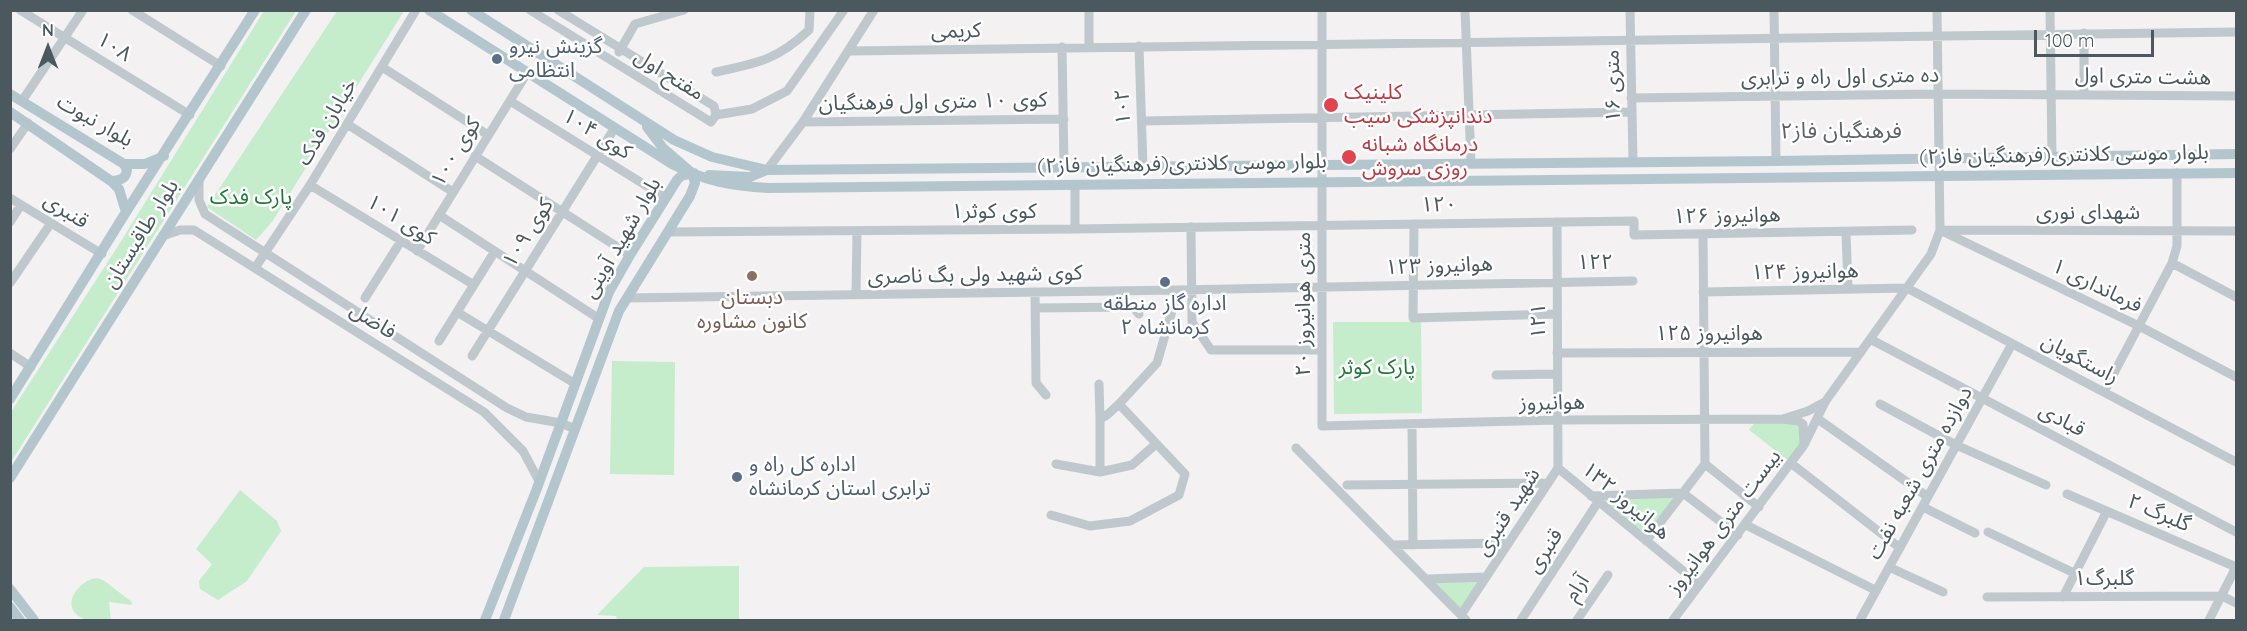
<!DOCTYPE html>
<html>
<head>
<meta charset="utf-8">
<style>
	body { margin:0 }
	#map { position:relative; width:2247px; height:631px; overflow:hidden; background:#f3f1f2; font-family:Quicksand,sans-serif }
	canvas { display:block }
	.frame { position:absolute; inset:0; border:12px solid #4b585d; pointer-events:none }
	.north { position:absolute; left:18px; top:18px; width:60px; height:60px; -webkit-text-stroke:4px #fff; paint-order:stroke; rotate:0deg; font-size:16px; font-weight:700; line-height:24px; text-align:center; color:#4b585d }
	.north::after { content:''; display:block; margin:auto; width:21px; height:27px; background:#4b585d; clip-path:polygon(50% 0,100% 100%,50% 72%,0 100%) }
	.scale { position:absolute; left:2034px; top:30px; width:120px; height:27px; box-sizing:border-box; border:3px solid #4b585d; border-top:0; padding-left:8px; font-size:18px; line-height:21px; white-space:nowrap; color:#4b585d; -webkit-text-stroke:4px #fff; paint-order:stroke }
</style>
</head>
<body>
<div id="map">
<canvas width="2247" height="631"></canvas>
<div class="frame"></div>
<div class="north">N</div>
<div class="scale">100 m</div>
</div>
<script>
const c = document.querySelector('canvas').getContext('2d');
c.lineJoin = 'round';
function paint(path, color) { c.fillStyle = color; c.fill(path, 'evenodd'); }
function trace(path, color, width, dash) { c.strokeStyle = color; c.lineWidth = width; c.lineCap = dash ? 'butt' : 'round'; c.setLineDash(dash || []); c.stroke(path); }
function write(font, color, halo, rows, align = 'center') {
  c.font = font + ' Quicksand,"Noto Sans Arabic",sans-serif'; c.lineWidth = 5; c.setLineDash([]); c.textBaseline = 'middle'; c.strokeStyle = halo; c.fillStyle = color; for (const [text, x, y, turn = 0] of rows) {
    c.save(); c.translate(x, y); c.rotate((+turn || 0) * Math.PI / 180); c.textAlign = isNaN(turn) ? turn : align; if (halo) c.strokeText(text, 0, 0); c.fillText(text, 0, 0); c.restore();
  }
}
paint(new Path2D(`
	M264,11H296L11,462V412L118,246Z
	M337,11H404L272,222L256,240L207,207Z
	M1333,322H1421L1422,413L1334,414Z
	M612,361L675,362L674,475L610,474Z
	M1755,422H1783L1799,426L1802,444L1789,461L1749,430Z
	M240,490L277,521L281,531L247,581L218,600L200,589L199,581L212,564L196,549Z
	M1678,496L1645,536L1598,498Z
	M739,566V620H617L616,616L597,615L644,567Z
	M97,578L103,580L132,602V605L109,602L111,620C102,621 90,623 82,618C59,607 78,580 97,578Z
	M1481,580L1461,609L1434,581Z`), '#c5eccb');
trace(new Path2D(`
	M20,10L190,115
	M132,10L221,66
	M530,10L711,122L716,115L714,106L558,10
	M1089,10V47
	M1322,10V426L1558,420L1783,419
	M1465,10L1471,163
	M1630,10L1633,161
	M1774,10L1776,161
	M2050,10L2052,157
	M1139,46L1143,167
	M1062,47L1064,167
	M851,51L2236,32
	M619,52L635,24L684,10
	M382,67L488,135
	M716,72C758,63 777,60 809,30L810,10
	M2084,95V33
	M1631,98L1937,94L2236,96
	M22,101L83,10
	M510,101L666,198
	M716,115L752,109L787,91L844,10
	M1142,121L1631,112
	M803,122L1064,119
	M347,124L453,192
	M10,149L28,123
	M475,156L630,255
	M767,170L803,122L874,10
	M199,179V200L205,214L507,408L526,417L561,423L575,429
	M310,185L474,285
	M1075,185V229
	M10,198L102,254
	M439,215L598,318
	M10,222L21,205
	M1414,224L1413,318L1557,314
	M1191,227L1192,322L1211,350H1322
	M1940,230L2139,326L2236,377
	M1942,230L2236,231
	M668,232L1075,229L1634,221V235L1912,230
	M1846,232L1848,289
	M163,236L180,230H194L484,412L523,451L539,481
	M417,251L527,73
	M2172,263L2236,297
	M255,268L310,185L416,10
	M10,283L51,223
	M1035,292L1036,383L1046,395
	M1703,292L1907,288L2236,462
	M856,294L857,231
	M365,298L401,241
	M627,298L1178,290L1633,281
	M1035,308L1133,307L1139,314
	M457,312L574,383
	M1870,339L2236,532
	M439,341L495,251
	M10,353L31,367
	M1557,353L1861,352
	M472,356L614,129
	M1496,375L1557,374
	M1099,384L1100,419
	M2104,392L2172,263L2177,246V173
	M1825,402L1808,411L1783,419L1798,421L1803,424L1804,445L1825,402L1931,254L1940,230L1937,10
	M1880,404L1956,445L2046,485
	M1818,419L1928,497
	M1412,424L1413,545
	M1296,448L1466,620
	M1056,464L1100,472V419L1107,415L1119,404L1157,363L1178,290
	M1705,464L1759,507
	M1792,464L1900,548
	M1558,468L1699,584
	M1100,472L1132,465L1156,444
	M1347,485L1548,483
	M2067,494L2236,567
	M1591,496L1683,493L1738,535
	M1923,507L1975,533
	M1051,515L1090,526L1130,521L1179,495L1185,474L1119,404
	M1746,525L1875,590
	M1988,532L2074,573
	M1646,541L1705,464L1703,234
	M1392,545L1508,543
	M1889,567L1943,592
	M1427,579L1486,577
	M1987,597L2222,596L2236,603
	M2063,597L2107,511
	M1461,615L1558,468L1557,222
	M1521,620L1598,502
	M1577,620L1608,575
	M1673,620L1804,445
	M1860,620L2012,344
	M2209,620L2236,567`), '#bfc8cc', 9);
trace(new Path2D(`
	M429,10L672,164C705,181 731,186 768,188L2236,173
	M471,10L674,140L712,157L767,170L1776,161L2236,154
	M10,94L124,164H145L164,156
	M10,112L111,181L119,189L126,212
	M709,175L750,177L767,170
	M111,181C119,181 126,179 127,170L124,164
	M10,399L126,212L255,10
	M10,478L306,10
	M10,589L34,620
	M10,607L20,620
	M485,620L536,491L609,292L630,255L677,180L681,176L694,173
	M504,620L619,311L690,196L695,183L692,173L663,148L647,127`), '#b4c6cd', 10);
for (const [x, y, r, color] of [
	[497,59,6,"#5c6f8a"],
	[1331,105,8,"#e0444e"],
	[1349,157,8,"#e0444e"],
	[752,276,6,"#8d6e63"],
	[1165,282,6,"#5c6f8a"],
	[737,477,6,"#5c6f8a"]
]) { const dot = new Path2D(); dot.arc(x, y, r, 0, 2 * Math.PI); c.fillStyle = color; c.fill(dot); trace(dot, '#fff', 2); }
write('21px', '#4b585d', '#fff', [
	["کریمی",956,31,-1],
	["۱۰۸",114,47,32],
	["مفتح اول",669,75,32],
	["ده متری اول راه و ترابری",1840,77,-1],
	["هشت متری اول",2143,77,1],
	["۱۶ متری",1613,86,-91],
	["کوی ۱۰ متری اول فرهنگیان",933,102,-1],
	["۱۰۲",1123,107,-92],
	["بلوار نبوت",95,121,30],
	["خیابان فدک",327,122,-59],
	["کوی ۱۰۴",597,134,32],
	["کوی ۱۰۰",456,152,-59],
	["بلوار موسی کلانتری(فرهنگیان فاز۲)",2064,155,-1],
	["بلوار موسی کلانتری(فرهنگیان فاز۲)",1182,164,-1],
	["۱۲۰",1439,205,-1],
	["قنبری",66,211,32],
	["کوی کوثر۱",994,212],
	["شهدای نوری",2088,213],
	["هوانیروز ۱۲۶",1727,216,-1],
	["کوی ۱۰۱",401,220,32],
	["کوی ۱۰۹",528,233,-58],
	["بلوار طاقبستان",141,234,-58],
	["بلوار شهید آوینی",622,238,-60],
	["۱۲۲",1595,263],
	["۱۲۳ هوانیروز",1439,266,-2],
	["هوانیروز ۱۲۴",1805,272,-1],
	["کوی شهید ولی بگ ناصری",975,275,-1],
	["فرمانداری ۱",2097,286,26],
	["۲۰ متری هوانیروز",1304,304,-90],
	["فاضل",373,321,32],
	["۱۲۱",1539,321,-90],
	["هوانیروز ۱۲۵",1709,334],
	["راستگویان",2080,359,28],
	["هوانیروز",1552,403,-1],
	["قبادی",2062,420,28],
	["دوازده متری شعبه نفت",1920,473,-61],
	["هوانیروز ۱۳۲",1626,501,40],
	["شهید قنبری",1508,512,-57],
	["گلبرگ ۲",2159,513,23],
	["بیست متری هوانیروز",1724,522,-53],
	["قنبری",1545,551,-57],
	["گلبرگ۱",2104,579],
	["آرام",1577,588,-57]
]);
write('21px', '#4e5e75', '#fff', [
	["گزینش نیرو",509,47],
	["انتظامی",509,71],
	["اداره گاز منطقه",1165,304,"center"],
	["۲ کرمانشاه",1165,328,"center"],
	["اداره کل راه و",749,465],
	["ترابری استان کرمانشاه",749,489]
], 'left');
write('21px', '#be3a42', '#fff', [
	["کلینیک",1344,93],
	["دندانپزشکی سیب",1344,117],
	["درمانگاه شبانه",1362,145],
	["روزی سروش",1362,169]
], 'left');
write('21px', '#217939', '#fff', [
	["پارک فدک",251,198],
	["پارک کوثر",1377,368]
]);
write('21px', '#785e54', '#fff', [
	["دبستان",752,298],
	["کانون مشاوره",752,322]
]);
write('22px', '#5e6365', '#fff', [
	["فرهنگیان فاز۲",1841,131]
]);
</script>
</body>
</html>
